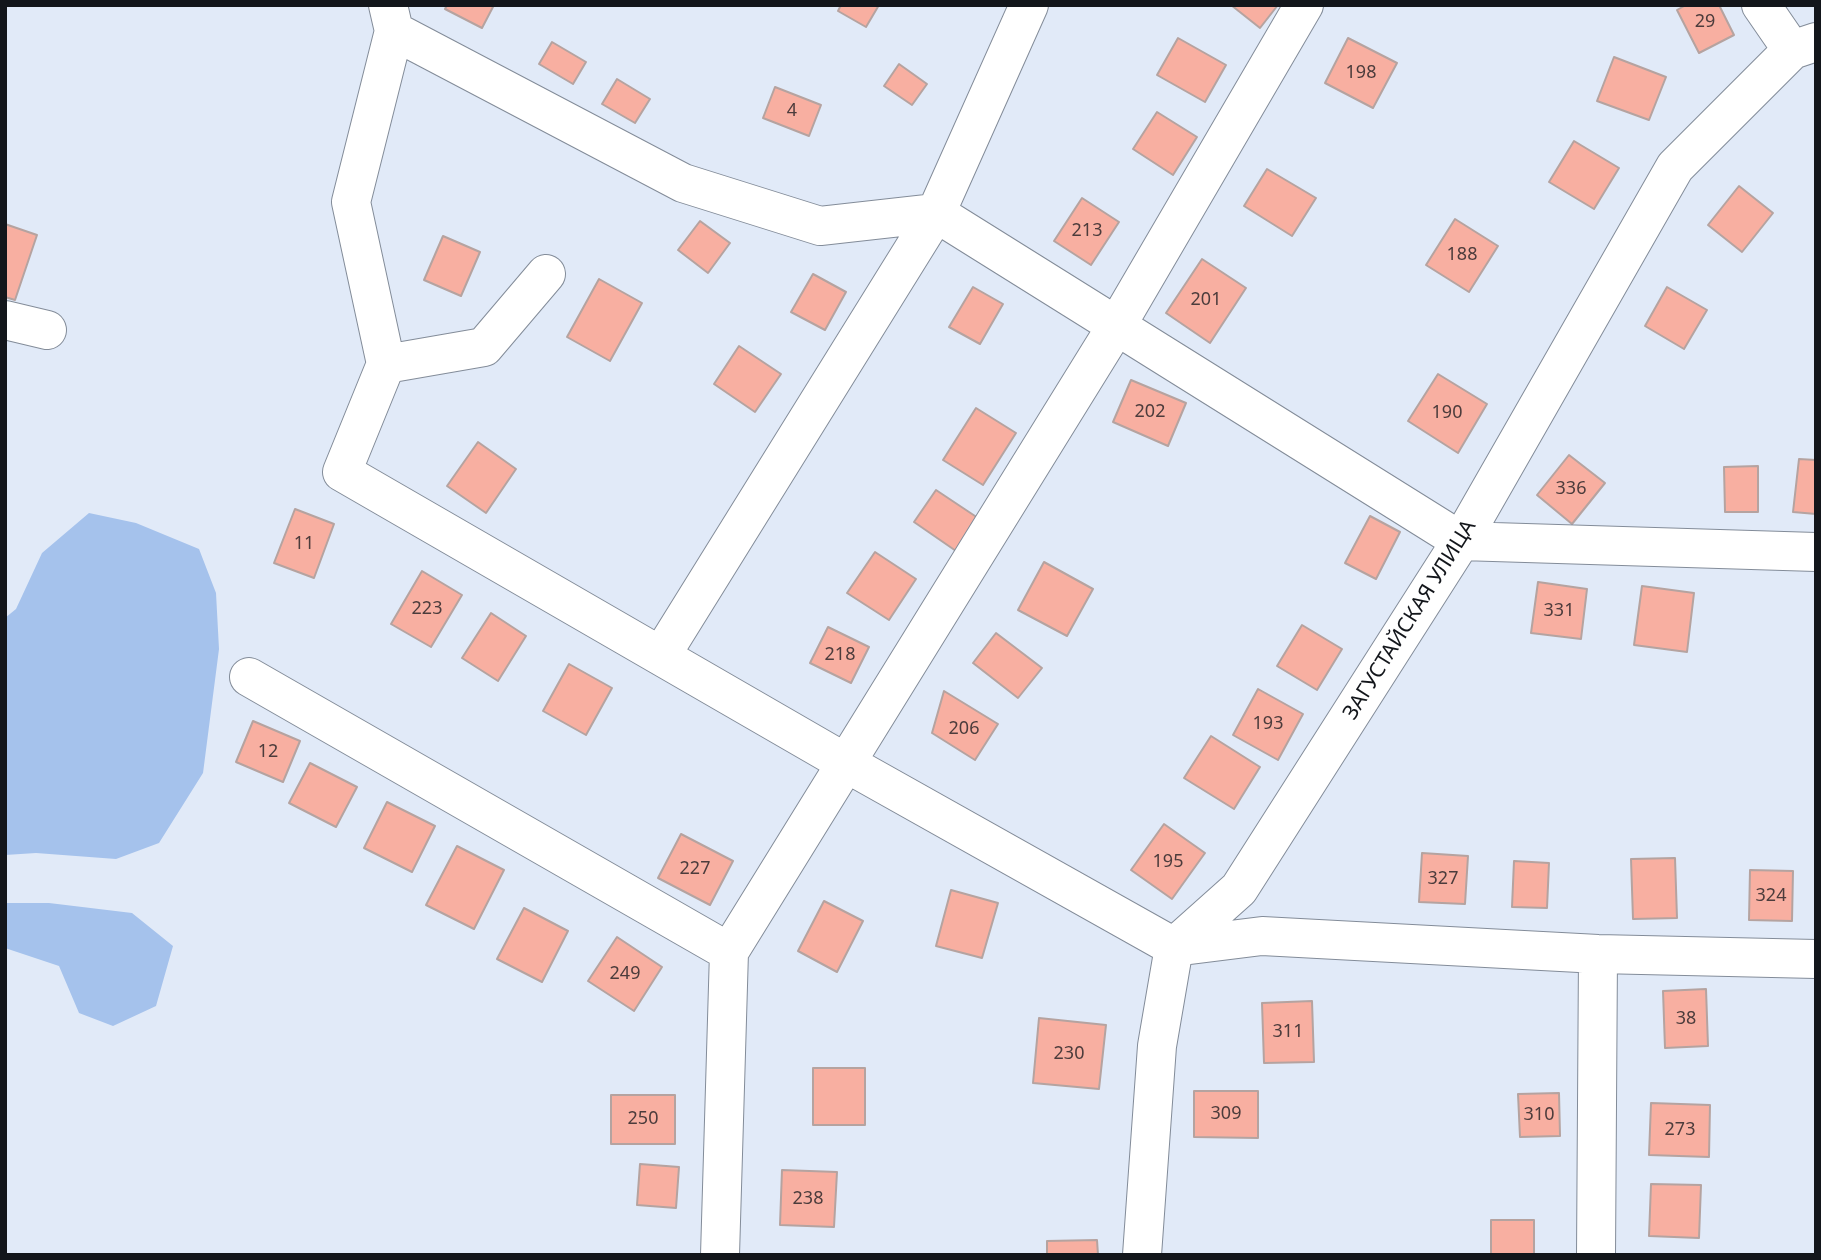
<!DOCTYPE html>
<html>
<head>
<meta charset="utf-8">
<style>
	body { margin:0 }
	#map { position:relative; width:1821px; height:1260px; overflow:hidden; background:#e1eaf8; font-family:"Noto Sans",sans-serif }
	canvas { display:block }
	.frame { position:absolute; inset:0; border:7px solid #13161b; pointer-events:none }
</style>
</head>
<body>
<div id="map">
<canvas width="1821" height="1260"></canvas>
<div class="frame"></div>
</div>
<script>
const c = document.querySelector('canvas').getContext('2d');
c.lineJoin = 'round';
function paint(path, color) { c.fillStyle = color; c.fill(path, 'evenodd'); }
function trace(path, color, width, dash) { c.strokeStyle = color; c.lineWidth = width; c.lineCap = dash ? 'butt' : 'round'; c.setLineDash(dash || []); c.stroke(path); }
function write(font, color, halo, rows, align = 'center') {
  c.font = font + ' "Noto Sans",sans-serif'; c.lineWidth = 5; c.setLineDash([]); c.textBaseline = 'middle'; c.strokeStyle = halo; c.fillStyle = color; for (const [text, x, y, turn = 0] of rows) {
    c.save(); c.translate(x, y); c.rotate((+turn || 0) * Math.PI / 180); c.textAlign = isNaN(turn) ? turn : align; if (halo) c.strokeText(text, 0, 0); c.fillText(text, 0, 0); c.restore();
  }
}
paint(new Path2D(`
	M89,513L136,523L199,549L216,593L219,649L203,773L159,843L116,859L36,853L5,855V618L16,609L42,553Z
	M5,903H49L132,913L173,946L156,1006L113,1026L79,1013L59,966L5,948Z`), '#a5c2ec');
const building = new Path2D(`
	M447,5H494L482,28L445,9Z
	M841,5H879L866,27L838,11Z
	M1231,5H1278L1260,28Z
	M1686,5H1719L1734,35L1699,53L1677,10Z
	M1178,38L1226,65L1205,102L1157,75Z
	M1348,38L1397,63L1373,108L1325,83Z
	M552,42L586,62L573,84L539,64Z
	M1614,57L1666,77L1649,120L1597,101Z
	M899,64L927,84L912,105L884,86Z
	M617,79L650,99L635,123L602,104Z
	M775,87L821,105L809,136L763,118Z
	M1157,112L1197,137L1173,175L1133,149Z
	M1574,141L1619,168L1594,209L1549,182Z
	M1267,169L1316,198L1292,236L1244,206Z
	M1739,186L1773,213L1742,252L1708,225Z
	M1082,198L1119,222L1091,265L1054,241Z
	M1455,219L1498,246L1469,292L1426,265Z
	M700,221L730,243L708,273L678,250Z
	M5,224L37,235L15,300L5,297Z
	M443,236L480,252L461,296L424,280Z
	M1202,259L1246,288L1210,343L1166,313Z
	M813,274L846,292L825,330L791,312Z
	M599,279L642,303L610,361L567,337Z
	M973,287L1003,304L980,344L949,327Z
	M1667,287L1707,310L1684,349L1645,326Z
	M739,346L781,374L755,412L714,384Z
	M1438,374L1487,404L1458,453L1408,421Z
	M1131,380L1186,403L1168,446L1113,422Z
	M976,408L1016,433L983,485L943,460Z
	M478,442L516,469L486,513L447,486Z
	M1569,455L1605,483L1572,524L1537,495Z
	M1799,459L1816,460V514L1793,512Z
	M1758,466V512H1725L1724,467Z
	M936,490L978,518L956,551L914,522Z
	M295,509L334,524L314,578L274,563Z
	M1370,516L1400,532L1376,579L1345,563Z
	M875,552L916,579L889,620L847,593Z
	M1044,562L1093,589L1067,636L1018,610Z
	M422,571L462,595L431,647L391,624Z
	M1538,582L1587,589L1581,639L1531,633Z
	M1642,586L1694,593L1687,652L1634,645Z
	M491,613L526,636L498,681L462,658Z
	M1302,625L1342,649L1317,690L1277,666Z
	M828,627L869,647L851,683L810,663Z
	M996,633L1042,668L1018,698L973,663Z
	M569,664L612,688L586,735L543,711Z
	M1258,689L1303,714L1278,760L1233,735Z
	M944,691L998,724L975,760L932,733Z
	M253,721L300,741L283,782L236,762Z
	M1211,736L1260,767L1234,809L1184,778Z
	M310,763L357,787L336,827L289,803Z
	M387,802L435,826L412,872L364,848Z
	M1164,824L1205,853L1172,899L1131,870Z
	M681,834L733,861L710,905L658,878Z
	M457,846L504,870L474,929L426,905Z
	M1422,853L1468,856L1465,904L1419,902Z
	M1675,858L1677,918L1633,919L1631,859Z
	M1514,861L1549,863L1547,908L1512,907Z
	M1750,870L1793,871L1792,921L1749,920Z
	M951,890L998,903L982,958L936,946Z
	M824,901L863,921L837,972L798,951Z
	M524,908L568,931L542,982L497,959Z
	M617,937L662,967L634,1011L588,981Z
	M1706,989L1708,1046L1665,1048L1663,991Z
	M1312,1001L1314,1062L1264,1063L1262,1003Z
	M1039,1018L1106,1025L1099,1089L1033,1083Z
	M813,1068H865V1125H813Z
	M1194,1091H1258V1138L1194,1137Z
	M1559,1093L1560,1136L1520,1137L1518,1094Z
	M611,1095H675V1144H611Z
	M1651,1103L1710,1105L1709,1157L1649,1155Z
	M640,1164L679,1167L676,1208L637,1205Z
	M782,1170L837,1172L834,1227L780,1225Z
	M1651,1184L1701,1185L1699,1238L1649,1236Z
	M1491,1220H1534V1255H1491Z
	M1097,1240L1098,1255H1047V1241Z`);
paint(building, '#f8afa1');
trace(building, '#b5a3a0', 2);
const minor = new Path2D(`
	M388,5L394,31L351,202L386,364L342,472L846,763L1174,947L1262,936L1598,954L1816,959
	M1761,5L1792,50
	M394,31L683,183L820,226L936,213L1461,541L1816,552
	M5,320L47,330
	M386,364L484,347L546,274
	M662,654L936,213L1029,5
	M249,677L729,952
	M720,1255L729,952L1117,325L1304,5
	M1142,1255L1157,1046L1174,947L1239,889L1461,541L1675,167L1792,50L1816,42
	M1596,1255L1598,954`);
trace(minor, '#838c99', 40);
trace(minor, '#fff', 38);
write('18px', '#4c3c3c', null, [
	["29",1705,22],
	["198",1361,73],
	["4",792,111],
	["213",1087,231],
	["188",1462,255],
	["201",1206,300],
	["202",1150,412],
	["190",1447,413],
	["336",1571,489],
	["11",304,544],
	["223",427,609],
	["331",1559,611],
	["218",840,655],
	["193",1268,724],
	["206",964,729],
	["12",268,752],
	["195",1168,862],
	["227",695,869],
	["327",1443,879],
	["324",1771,896],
	["249",625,974],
	["38",1686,1019],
	["311",1288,1032],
	["230",1069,1054],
	["309",1226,1114],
	["310",1539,1115],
	["250",643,1119],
	["273",1680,1130],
	["238",808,1199]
]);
write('21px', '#13161b', '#fff', [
	["ЗАГУСТАЙСКАЯ УЛИЦА",1410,620,-58]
]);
</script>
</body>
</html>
